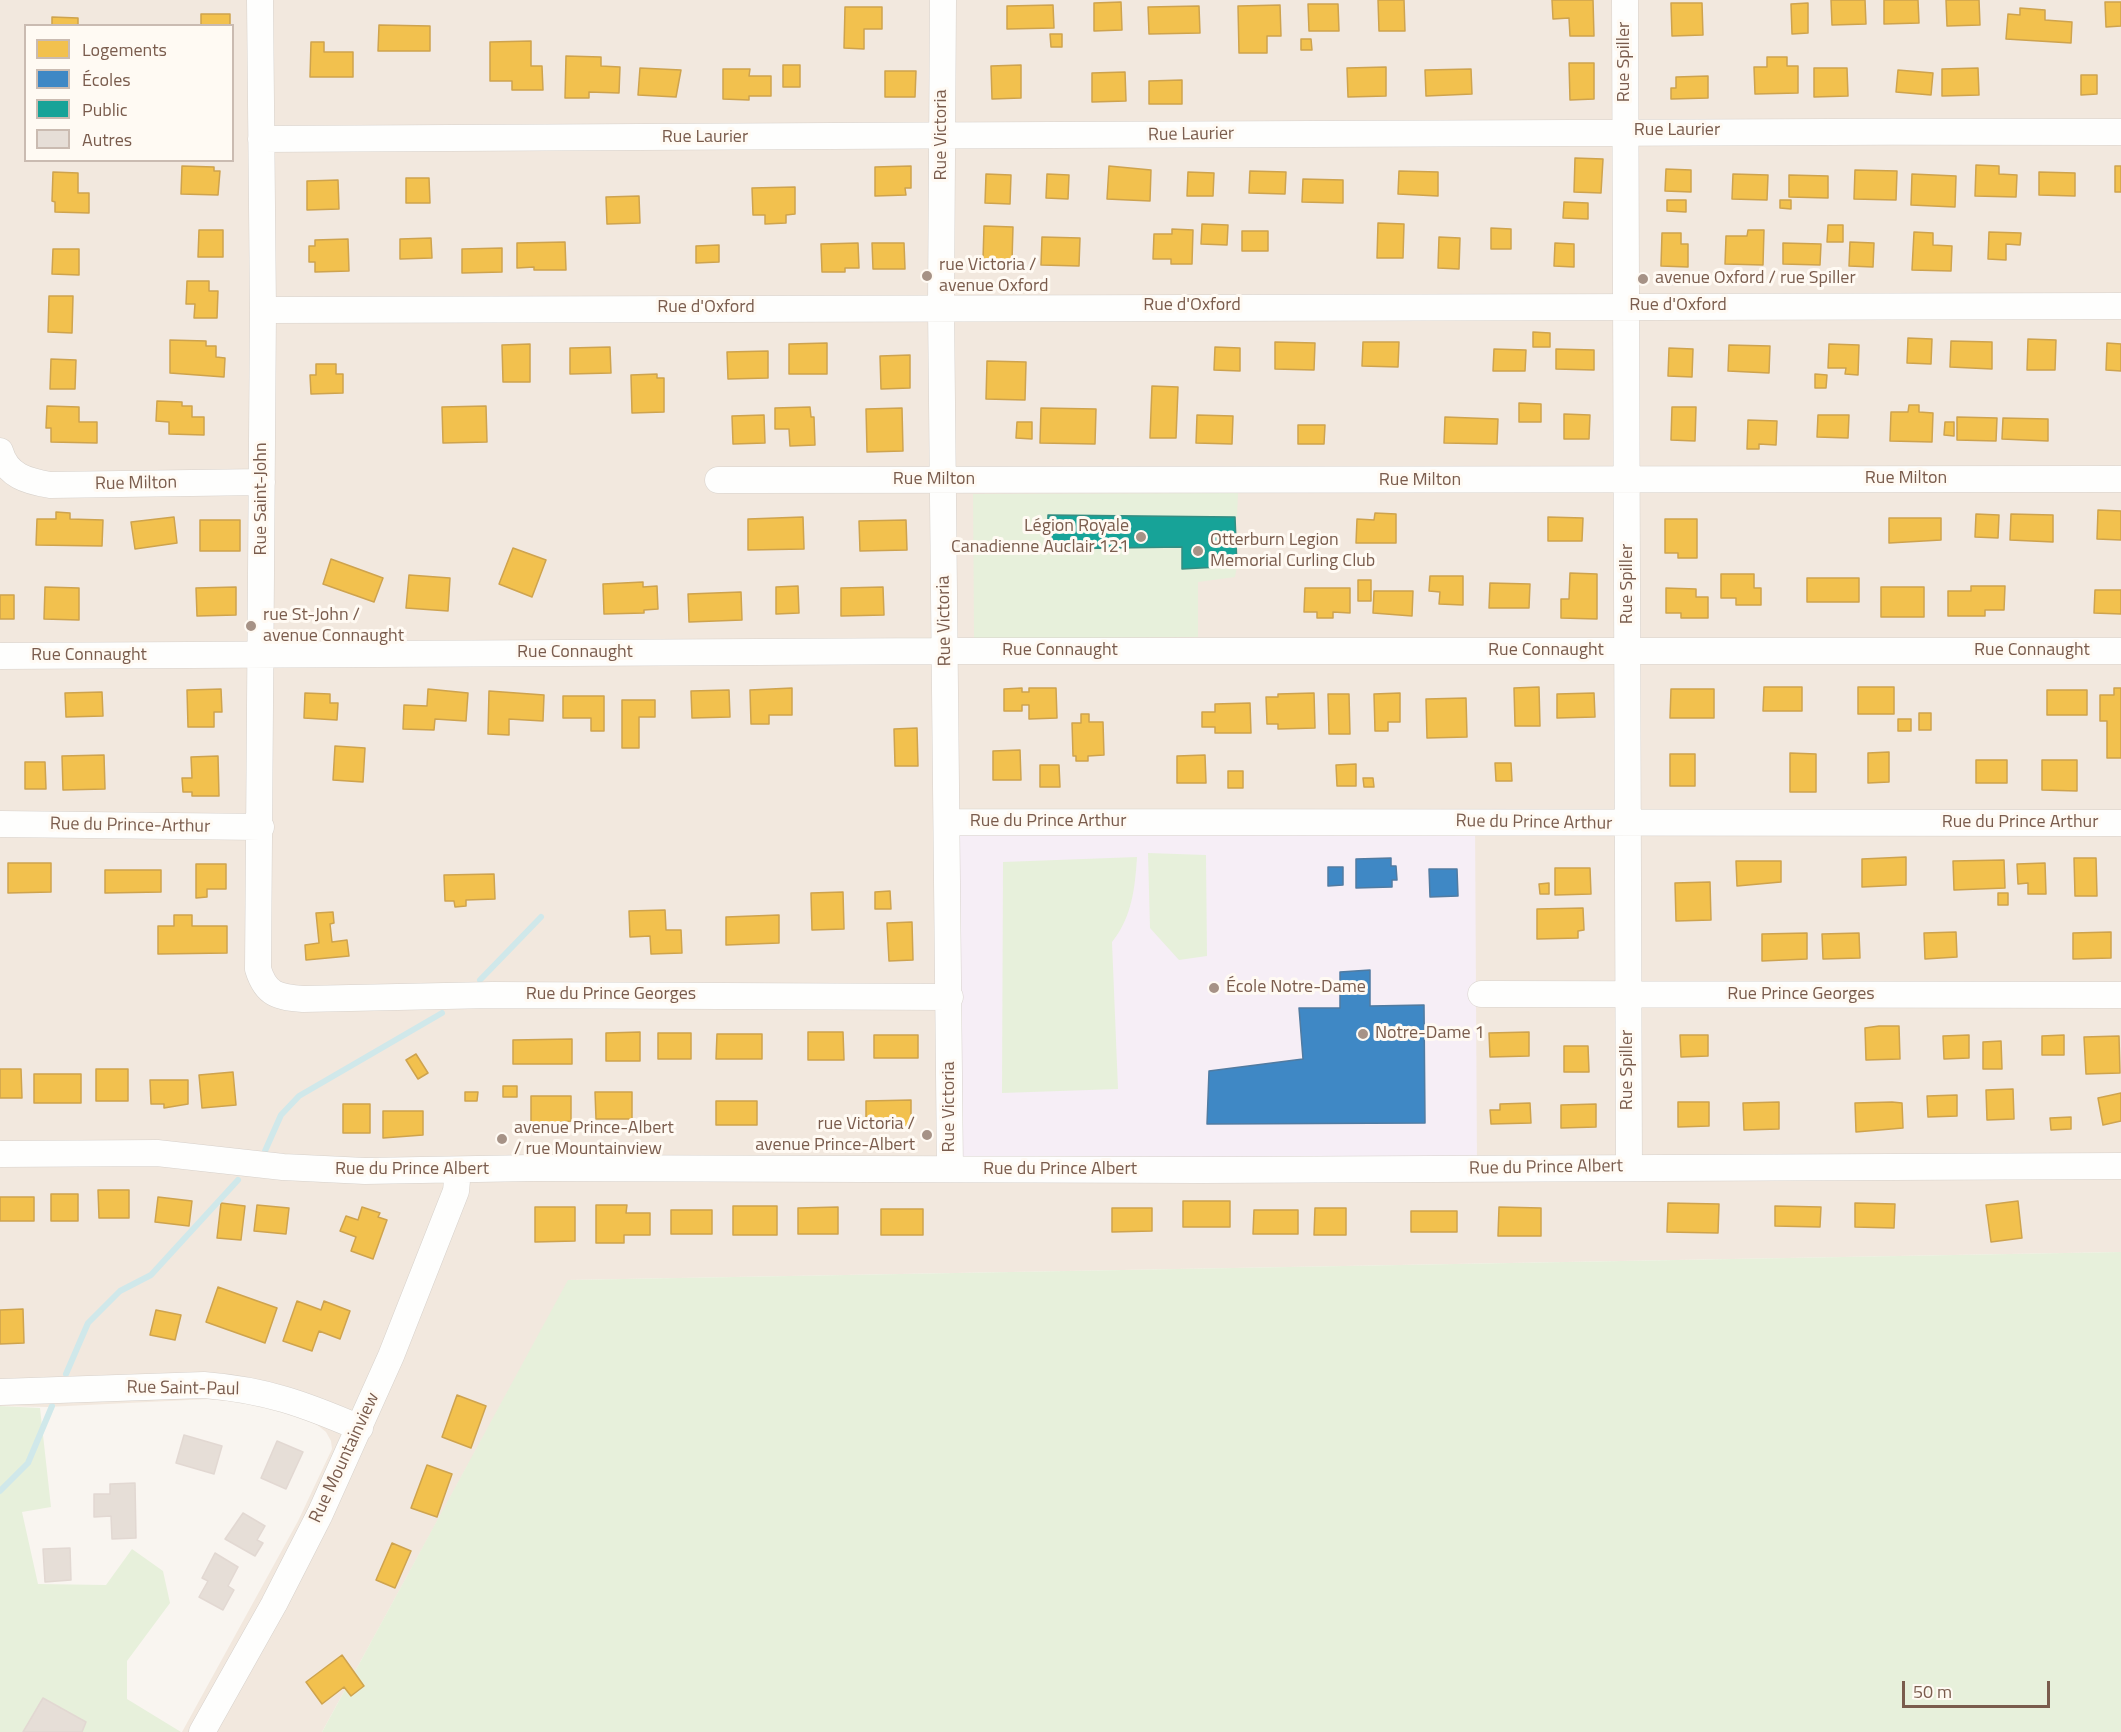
<!DOCTYPE html>
<html>
<head>
<meta charset="utf-8">
<style>
	body { margin:0 }
	#map { position:relative; width:2121px; height:1732px; overflow:hidden; background:#f9f5f0; font-family:"Titillium Web",sans-serif }
	canvas { display:block }
	.legend { position:absolute; left:24px; top:24px; width:210px; height:138px; box-sizing:border-box; background:#fffaf3; border:2px solid #cabbb1; margin:0; padding:8px 10px; list-style:none; font-size:18px; color:#7a5c4d }
	.legend li { display:flex; align-items:center; gap:12px; height:30px }
	.legend b { width:30px; border:2px solid #cabbb1 }
	.scale { position:absolute; left:1902px; top:1681px; width:148px; height:27px; box-sizing:border-box; border:3px solid #7a5c4d; border-top:0; padding-left:8px; font-size:18px; line-height:21px; white-space:nowrap; color:#7a5c4d; -webkit-text-stroke:4px #fffaf3; paint-order:stroke }
</style>
</head>
<body>
<div id="map">
<canvas width="2121" height="1732"></canvas>
<ul class="legend">
<li><b style="height:16px;background:#f2c14e"></b>Logements</li>
<li><b style="height:16px;background:#3f88c5"></b>Écoles</li>
<li><b style="height:16px;background:#17a398"></b>Public</li>
<li><b style="height:16px;background:#e6ded7"></b>Autres</li>
</ul>
<div class="scale">50 m</div>
</div>
<script>
const c = document.querySelector('canvas').getContext('2d');
c.lineJoin = 'round';
function paint(path, color) { c.fillStyle = color; c.fill(path, 'evenodd'); }
function trace(path, color, width, dash) { c.strokeStyle = color; c.lineWidth = width; c.lineCap = dash ? 'butt' : 'round'; c.setLineDash(dash || []); c.stroke(path); }
function write(font, color, halo, rows, align = 'center') {
  c.font = font + ' "Titillium Web",sans-serif'; c.lineWidth = 6; c.setLineDash([]); c.textBaseline = 'middle'; c.strokeStyle = halo; c.fillStyle = color; for (const [text, x, y, turn = 0] of rows) {
    c.save(); c.translate(x, y); c.rotate((+turn || 0) * Math.PI / 180); c.textAlign = isNaN(turn) ? turn : align; if (halo) c.strokeText(text, 0, 0); c.fillText(text, 0, 0); c.restore();
  }
}
paint(new Path2D(`
	M0,0H2121V1252L569,1280L322,1732H182L298,1521L332,1449L331,1441L326,1432L316,1424L283,1411L245,1403L209,1399L47,1407L0,1406ZM26,26H232V160H26Z`), '#f2e8de');
paint(new Path2D(`
	M947,822H1475L1477,1169H950Z`), '#f6eef6');
paint(new Path2D(`
	M1238,493L1237,517L1048,516L1047,549L1182,547L1237,566L1235,577L1198,582V637L974,639L973,494Z
	M1148,853L1206,855L1207,956L1179,960L1150,928Z
	M1137,857C1135,888 1132,917 1112,942L1118,1089L1002,1093L1003,862Z
	M2121,1252V1732H322L568,1280Z
	M0,1406L40,1408L51,1507L22,1512L38,1584L106,1585L132,1549L163,1571L170,1603L127,1661V1699L181,1732H0Z`), '#e7f0db');
const homes = new Path2D(`
	M1378,0H1404L1405,31H1379Z
	M1552,0H1593L1594,36H1570L1569,18L1553,19Z
	M1831,0H1865L1866,24L1832,25Z
	M1884,0H1918L1919,23L1884,24Z
	M1946,0H1979L1980,25L1947,26Z
	M1121,2L1122,30L1094,31V3Z
	M2105,2H2121V26L2106,27Z
	M1671,3H1702L1703,35L1672,36Z
	M1808,3V33L1792,34L1791,4Z
	M1308,4H1338L1339,31H1309Z
	M1053,5L1054,28L1007,29V6Z
	M1280,5L1281,36H1267V53H1239L1238,6Z
	M1199,6L1200,33L1149,34L1148,7Z
	M845,7H882V29H864V49L844,48Z
	M2020,8L2045,10V20L2072,22L2071,43L2006,39L2008,14L2020,15Z
	M201,14H230V26H192L201,25Z
	M52,17L78,18V26H52Z
	M379,25L430,26V51H378Z
	M1050,34H1062V47H1051Z
	M1301,39H1311L1312,50H1301Z
	M531,41V66H542L543,90H512V81H490V42Z
	M311,42H324V52H353V77H310Z
	M566,56L601,57V66L620,67L619,93L589,92V98H565Z
	M1767,57H1787V66H1798V93L1755,94L1754,67H1767Z
	M1569,63H1594V99L1570,100Z
	M783,65H800V87H783Z
	M1021,65V98L992,99L991,66Z
	M1386,67V96L1348,97L1347,68Z
	M640,68L681,70L676,97L638,95Z
	M1814,68H1847L1848,96L1814,97Z
	M1978,68L1979,95L1942,96V69Z
	M723,69H750L749,76H771V96H749V100L723,99Z
	M1471,69L1472,94L1426,96L1425,70Z
	M1898,70L1933,73L1931,95L1896,92Z
	M885,71H916L915,97H885Z
	M1125,72L1126,101L1092,102V73Z
	M2081,75H2097V94L2081,95Z
	M1708,76V98L1671,99V88H1676V77Z
	M1182,80V104H1149V81Z
	M1575,158L1603,159L1601,193L1574,192Z
	M1976,165L1999,166V174L2017,175L2016,197L1975,196Z
	M182,166L214,167V171H220L218,195L181,194Z
	M911,166V188H905L906,195L875,196V167Z
	M1109,166L1151,170L1150,201L1107,199Z
	M2115,166H2121V192H2115Z
	M1666,169L1691,170V192L1665,191Z
	M1855,170L1897,171L1896,200L1854,199Z
	M1250,171L1286,172L1285,194L1249,193Z
	M1399,171L1438,172V196L1398,194Z
	M53,172L78,173V193H89V213L55,212V202L52,201Z
	M1188,172L1214,173L1213,196H1187Z
	M2039,172L2075,173V196L2039,195Z
	M986,174L1011,175L1010,204L985,203Z
	M1047,174L1069,175L1068,199L1046,198Z
	M1733,174L1768,175L1767,200L1732,199Z
	M1912,174L1956,176L1955,207L1911,205Z
	M1789,175L1828,176V198L1789,197Z
	M406,178H429L430,203H406Z
	M1303,179L1343,180V203L1302,202Z
	M338,180L339,209L307,210V181Z
	M795,187V214L786,215V223L765,224V215H753L752,188Z
	M639,196L640,223L607,224L606,197Z
	M1667,200H1686V212L1667,211Z
	M1780,200H1791V209L1780,208Z
	M1564,202L1588,203V219L1563,218Z
	M1378,223L1404,224L1403,258H1377Z
	M1202,224L1228,225L1227,245L1201,244Z
	M1828,225H1843V242H1827Z
	M984,226L1013,227L1012,261L983,260Z
	M1491,228L1511,229V249H1491Z
	M1172,229L1193,230L1192,264H1171V259H1153L1154,234H1172Z
	M199,230H223V257H198Z
	M1748,230H1764L1763,265L1725,264L1726,236H1747Z
	M1242,231H1268V251H1242Z
	M1914,232L1933,233V245L1952,246L1951,271L1912,270Z
	M1989,232L2021,233L2020,245L2006,244V260L1988,259Z
	M1662,233H1681V244H1688V267L1661,266Z
	M1042,237L1080,238L1079,266L1041,265Z
	M1439,237L1460,238L1459,269L1438,268Z
	M431,238L432,258L400,259V239Z
	M348,239L349,271L315,272V262H309V246H315V240Z
	M565,242L566,270H534V267L517,268V243Z
	M1850,242L1874,243L1873,267L1849,266Z
	M858,243L859,268H845V272H822L821,244Z
	M872,243H904L905,269H873Z
	M1555,243L1574,244V267L1554,266Z
	M1783,243L1821,244L1820,265L1783,264Z
	M719,245V262L696,263V246Z
	M502,248V272L462,273V249Z
	M53,249H79V275L52,274Z
	M187,281H209V291H218L217,318H194L195,304H186Z
	M49,296H73L72,333L48,332Z
	M1533,332L1550,333V347H1533Z
	M1908,338L1932,339L1931,364L1907,363Z
	M2028,339L2056,340L2055,370H2027Z
	M170,340L206,341V346H216V357L225,358L224,377L170,373Z
	M1951,341L1992,342V369L1950,367Z
	M1275,342L1315,343L1314,370L1275,369Z
	M1363,342H1399L1398,367L1362,366Z
	M827,343V374H789V344Z
	M2107,343L2121,344V371L2106,370Z
	M530,344V382H503L502,345Z
	M1829,344L1859,345L1858,375L1845,374L1846,368H1828Z
	M1729,345L1770,346L1769,373L1728,371Z
	M610,347L611,373L570,374V348Z
	M1215,347L1240,348V371L1214,370Z
	M1669,348L1693,349L1692,377L1668,376Z
	M1494,349L1526,350L1525,371H1493Z
	M1556,349L1594,350V370L1556,369Z
	M768,351V378L728,379L727,352Z
	M910,355V388L881,389L880,356Z
	M51,359L76,360L75,389H50Z
	M987,361L1026,362L1025,400L986,399Z
	M316,364H336V374H343V393L311,394L310,375H316Z
	M657,374V378H664V412L632,413L631,375Z
	M1815,374L1827,375L1826,388H1815Z
	M1152,386L1178,387L1176,438H1150Z
	M157,401L182,402V406H192V417H204V435L169,434V422L156,421Z
	M1519,403L1541,404V422H1519Z
	M1909,405H1919V412L1933,413L1932,442L1890,441L1891,412H1908Z
	M47,406L79,407V422H97V443L51,442V428H46Z
	M486,406L487,442L443,443L442,407Z
	M810,407L811,417H814L815,445L790,446L789,429H775V408Z
	M1672,407H1696L1695,441L1671,440Z
	M902,408L903,451L867,452L866,409Z
	M1041,408L1096,409L1095,444L1040,443Z
	M1564,414L1590,415L1589,439H1564Z
	M764,415L765,443L733,444L732,416Z
	M1197,415L1233,416L1232,444L1196,443Z
	M1818,415H1849L1848,438L1817,437Z
	M1445,417L1498,419L1497,444L1444,443Z
	M1957,417L1997,418L1996,441L1957,440Z
	M2003,418L2048,419V441L2002,439Z
	M1748,420L1777,421L1776,445L1759,444V449H1747Z
	M1017,422H1032V439L1016,438Z
	M1945,422H1954V436L1944,435Z
	M1298,425H1325L1324,444H1298Z
	M2098,510L2121,511V540L2097,539Z
	M56,512L70,513V519L103,520L102,546L36,545L37,519H56Z
	M1375,513L1396,514V543H1356L1357,519L1374,520Z
	M1976,514L1999,515L1998,538L1975,537Z
	M2011,514L2053,515V542L2010,540Z
	M174,517L177,543L135,549L131,522Z
	M803,517L804,549L748,550V519Z
	M1548,517L1583,518L1582,541H1548Z
	M1889,518H1941V540L1889,543Z
	M1665,519H1697V558H1678V553H1665Z
	M200,520H240V551H200Z
	M906,520L907,550L860,551L859,521Z
	M513,548L546,560L532,597L499,584Z
	M331,559L383,578L374,602L323,584Z
	M1570,573L1597,574V619L1561,618V599H1569Z
	M1721,574H1754V588H1761V605H1736V598H1721Z
	M409,575L450,578L448,611L406,608Z
	M1430,576H1463V605L1439,604L1440,592L1429,591Z
	M1807,578H1859V602H1807Z
	M1358,580H1371V601H1358Z
	M643,582V587L657,586L658,609L644,610V613L604,614L603,584Z
	M1490,583L1530,584L1529,608H1489Z
	M798,586L799,613L776,614V587Z
	M1971,586H2005L2004,610H1985V616H1948V591H1971Z
	M45,587L79,588V620L44,619Z
	M236,587V615L197,616L196,588Z
	M883,587L884,615L841,616V588Z
	M1881,587H1924V617H1881Z
	M1305,588H1350V613L1333,612V618H1317V612H1304Z
	M1666,588L1696,589V597H1708V618H1681V613H1666Z
	M2095,590H2121V614L2094,613Z
	M1374,591H1413L1412,616L1373,613Z
	M741,592L742,620L689,622L688,594Z
	M0,595H14V619H0Z
	M1539,687L1540,726H1515L1514,688Z
	M1764,687H1802V711H1763Z
	M1858,687H1894V714H1858Z
	M792,688V715H769V724H751L750,690Z
	M1022,688V692H1029V688H1056L1057,718L1029,719V705H1022V711H1004V689Z
	M2114,688H2121V758H2107V721H2100V695H2114Z
	M221,689L222,712H214V727H188L187,690Z
	M428,689L468,693L466,721L435,719L434,730L403,729L404,705L427,706Z
	M1671,689H1714V718H1670Z
	M729,690L730,717L692,718L691,691Z
	M2047,690H2087V715H2047Z
	M489,691L544,695L543,721L509,719V735L488,734Z
	M102,692L103,716L66,717L65,693Z
	M305,693L330,694V703H338L337,720L304,718Z
	M1314,693L1315,728L1278,729V724H1267L1266,697H1278V694Z
	M1400,693V722H1388V731H1375L1374,694Z
	M1594,693L1595,717L1557,718V694Z
	M1328,694H1349L1350,734H1329Z
	M563,696H604V731H591V718H563Z
	M1466,698L1467,737L1427,738L1426,699Z
	M622,700H655V717H639V748H622Z
	M1250,703L1251,733H1215V727H1202V712H1215V704Z
	M1919,713H1931V730H1919Z
	M1081,714H1089V722H1103L1104,755L1088,756V761H1076V756H1073L1072,723H1081Z
	M1898,719H1911V731H1898Z
	M917,728L918,766H895L894,729Z
	M335,746L365,748L363,782L333,780Z
	M1020,750L1021,780H993V751Z
	M1889,752V782L1868,783V753Z
	M1790,753L1816,754V792H1790Z
	M1670,754H1695V786H1670Z
	M104,755L105,789L63,790L62,756Z
	M1205,755L1206,783H1177V756Z
	M218,756L219,796H192V792H183L182,778H192L191,757Z
	M1976,760H2007V783H1976Z
	M2042,760H2077V791L2042,790Z
	M25,762H45L46,789H25Z
	M1495,763H1511L1512,781H1496Z
	M1356,764V786H1337L1336,765Z
	M1040,765H1059L1060,787H1040Z
	M1228,771H1243V788H1228Z
	M1363,778H1373L1374,787H1364Z
	M1906,857V885L1862,887V859Z
	M2074,858H2096L2097,896H2075Z
	M2004,860L2005,888L1954,890L1953,861Z
	M1736,861H1781V882L1737,886Z
	M8,863H51V892L8,893Z
	M2045,863L2046,894H2028V883L2018,884L2017,864Z
	M196,864H226V889H207V897L196,898Z
	M1555,868H1590L1591,894L1555,895Z
	M105,870H161V892L105,893Z
	M494,874L495,899L466,900V906L455,907L454,901H445L444,875Z
	M1710,882L1711,920L1676,921L1675,883Z
	M1549,883V894H1540L1539,884Z
	M890,891L891,909H875V892Z
	M843,892L844,929L812,930L811,893Z
	M1998,893H2008V905H1998Z
	M1583,908L1584,930L1578,931V938L1537,939V909Z
	M665,910L666,930H681L682,953L651,954L650,936L630,937L629,911Z
	M333,912L334,923L330,924L332,942L347,940L349,956L306,960L305,945L319,943L316,913Z
	M174,915H192V926H227V953L158,954V926H174Z
	M779,915V943L726,945V917Z
	M912,922L913,960L889,961L887,923Z
	M1956,932L1957,957L1925,959L1924,933Z
	M2111,932V958L2073,959V933Z
	M1807,933V959L1762,961V934Z
	M1859,933L1860,958L1823,959L1822,934Z
	M1879,1026H1899L1900,1059L1866,1060L1865,1028Z
	M640,1032V1061H606V1033Z
	M808,1032H843L844,1060H808Z
	M1529,1032V1056L1490,1057L1489,1033Z
	M658,1033H691V1059H658Z
	M717,1034H762V1059H716Z
	M874,1035H918V1058H874Z
	M1680,1035H1708V1056L1681,1057Z
	M1969,1035V1058L1944,1059L1943,1036Z
	M2064,1035V1055H2042V1036Z
	M2119,1036L2120,1073L2086,1074L2084,1037Z
	M572,1039V1064H513V1040Z
	M2001,1041L2002,1069H1983V1042Z
	M1564,1046H1588L1589,1072H1564Z
	M416,1054L428,1073L418,1079L406,1060Z
	M0,1069H21L22,1098H0Z
	M96,1069H128V1101H96Z
	M233,1072L236,1105L202,1108L199,1075Z
	M34,1074H81V1103H34Z
	M150,1080H188V1104L164,1108V1104H151Z
	M503,1086H517V1097H503Z
	M2013,1089L2014,1119L1987,1120L1986,1090Z
	M465,1092H478L477,1101H465Z
	M595,1092H632V1119H596Z
	M2121,1093V1121L2103,1125L2098,1098Z
	M1957,1095V1116L1928,1117L1927,1096Z
	M531,1096H571V1121L531,1125Z
	M911,1100V1127H866V1101Z
	M716,1101H757V1125H716Z
	M1678,1102H1709V1126L1678,1127Z
	M1779,1102V1129L1744,1130L1743,1103Z
	M1892,1102L1902,1103L1903,1128L1856,1132L1855,1103Z
	M1530,1103L1531,1123L1491,1124L1490,1110H1500V1104Z
	M343,1104H370V1133H343Z
	M1596,1104V1127L1561,1128V1105Z
	M383,1111H423V1135L383,1138Z
	M2071,1117V1129L2051,1130L2050,1118Z
	M98,1190H129V1218H99Z
	M51,1194H78V1221H51Z
	M0,1197H34V1221H0Z
	M158,1197L192,1201L189,1226L155,1222Z
	M1183,1201H1230V1227H1183Z
	M2018,1201L2022,1238L1991,1242L1986,1205Z
	M221,1203L245,1206L241,1240L217,1238Z
	M1668,1203L1719,1204L1718,1233L1667,1232Z
	M1855,1203L1895,1204L1894,1228L1855,1227Z
	M257,1205L289,1208L286,1234L254,1231Z
	M596,1205H627L626,1213H650V1235H624V1243H596Z
	M733,1206H777V1235H733Z
	M1775,1206L1821,1207L1820,1227L1775,1226Z
	M362,1207L380,1213L378,1217L387,1220L373,1259L351,1251L356,1237L340,1231L346,1216L358,1220Z
	M535,1207H575V1241L535,1242Z
	M838,1207V1234H798V1208Z
	M1499,1207L1541,1208V1236H1498Z
	M1112,1208H1152V1231L1112,1232Z
	M1315,1208H1346V1235H1314Z
	M881,1209H923V1235H881Z
	M671,1210H712V1234H671Z
	M1254,1210H1298V1234H1253Z
	M1411,1211H1457V1232H1411Z
	M218,1287L277,1308L265,1343L206,1322Z
	M297,1301L321,1310L324,1301L350,1311L340,1339L319,1331L312,1351L283,1341Z
	M23,1309L24,1343L0,1344V1310Z
	M156,1310L181,1315L175,1340L150,1335Z
	M457,1395L486,1406L471,1448L442,1437Z
	M427,1465L452,1474L437,1517L411,1508Z
	M392,1543L411,1551L395,1588L376,1580Z
	M342,1655L364,1686L351,1696L344,1687L322,1704L306,1682Z`);
paint(homes, '#f2c14e');
trace(homes, '#cea34e', 1.5);
const schools = new Path2D(`
	M1391,858V866H1396L1397,880H1392V887L1356,888V859Z
	M1328,867H1343V885L1328,886Z
	M1429,869H1457L1458,896L1430,897Z
	M1370,970V1006L1424,1005L1425,1123L1207,1124L1209,1071L1303,1059L1299,1008H1340V972Z`);
paint(schools, '#3f88c5');
trace(schools, '#517ba1', 1.5);
const public = new Path2D(`
	M1048,515L1235,517L1237,566L1182,569V547L1047,549Z`);
paint(public, '#17a398');
trace(public, '#358e82', 1.5);
trace(new Path2D(`
	M480,980L541,917
	M265,1151L281,1115L299,1096L442,1013
	M66,1374L88,1323L120,1291L151,1275L238,1180
	M0,1491L28,1463L52,1406`), '#d0e8ea', 6);
const building = new Path2D(`
	M184,1435L222,1446L214,1474L176,1463Z
	M277,1441L303,1452L286,1489L261,1478Z
	M135,1483L136,1538L112,1539L111,1516L94,1517V1494H110V1484Z
	M243,1513L265,1526L257,1540L263,1543L255,1556L225,1539Z
	M70,1548L71,1580L45,1582L43,1549Z
	M215,1553L238,1567L228,1586L234,1590L223,1610L199,1597L208,1581L202,1578Z
	M43,1698L86,1722L82,1732H23Z`);
paint(building, '#e6ded7');
trace(building, '#e2d8d2', 1.5);
const minor = new Path2D(`
	M260,0L263,310L258,969C266,995 278,997 303,999L492,995L950,997
	M943,0L941,307L950,1169
	M1625,0L1629,1167
	M261,139C881,137 1501,130 2121,132
	M263,310L2121,306
	M0,451C7,476 27,481 50,485L262,482
	M718,480L2121,479
	M0,656L945,651H2121
	M947,822L2121,823
	M0,824L261,827
	M1481,994L2121,995
	M0,1154L157,1153L283,1167L365,1171L533,1168L1201,1170L2121,1166
	M0,1392L204,1385C266,1390 304,1404 360,1428
	M202,1732L274,1604L320,1514L391,1356L456,1191L458,1170`);
trace(minor, '#d7d1cb', 27);
trace(minor, '#fefefd', 26);
for (const [x, y, r, color] of [
	[927,276,6,"#a69286"],
	[1643,279,6,"#a69286"],
	[1141,537,6,"#a69286"],
	[1198,551,6,"#a69286"],
	[251,626,6,"#a69286"],
	[1214,988,6,"#a69286"],
	[1363,1034,6,"#a69286"],
	[927,1135,6,"#a69286"],
	[502,1139,6,"#a69286"]
]) { const dot = new Path2D(); dot.arc(x, y, r, 0, 2 * Math.PI); c.fillStyle = color; c.fill(dot); trace(dot, '#fffaf3', 2); }
write('18px', '#7a5c4d', '#fffaf3', [
	["Rue Spiller",1625,62,-90],
	["Rue Laurier",1677,131],
	["Rue Victoria",942,135,-90],
	["Rue Laurier",1191,135,-1],
	["Rue Laurier",705,138],
	["Rue d'Oxford",1192,306],
	["Rue d'Oxford",1678,306],
	["Rue d'Oxford",706,308],
	["Rue Milton",1906,479],
	["Rue Milton",934,480],
	["Rue Milton",1420,481],
	["Rue Milton",136,484,-1],
	["Rue Saint-John",262,499,-90],
	["Rue Spiller",1628,584,-90],
	["Rue Victoria",945,621,-91],
	["Rue Connaught",1060,651],
	["Rue Connaught",1546,651],
	["Rue Connaught",2032,651],
	["Rue Connaught",575,653],
	["Rue Connaught",89,656],
	["Rue du Prince Arthur",1048,822],
	["Rue du Prince Arthur",1534,823,1],
	["Rue du Prince Arthur",2020,823],
	["Rue du Prince-Arthur",130,826,1],
	["Rue du Prince Georges",611,995],
	["Rue Prince Georges",1801,995],
	["Rue Spiller",1628,1070,-90],
	["Rue Victoria",950,1107,-90],
	["Rue du Prince Albert",1546,1168,-1],
	["Rue du Prince Albert",412,1170],
	["Rue du Prince Albert",1060,1170],
	["Rue Saint-Paul",183,1389,1],
	["Rue Mountainview",345,1458,-65]
]);
write('18px', '#7a5c4d', '#fffaf3', [
	["rue Victoria /",939,266],
	["avenue Oxford",939,287],
	["avenue Oxford / rue Spiller",1655,279],
	["Légion Royale",1129,527,"right"],
	["Canadienne Auclair 121",1129,548,"right"],
	["Otterburn Legion",1210,541],
	["Memorial Curling Club",1210,562],
	["rue St-John /",263,616],
	["avenue Connaught",263,637],
	["École Notre-Dame",1226,988],
	["Notre-Dame 1",1375,1034],
	["rue Victoria /",915,1125,"right"],
	["avenue Prince-Albert",915,1146,"right"],
	["avenue Prince-Albert",514,1129],
	["/ rue Mountainview",514,1150]
], 'left');
</script>
</body>
</html>
